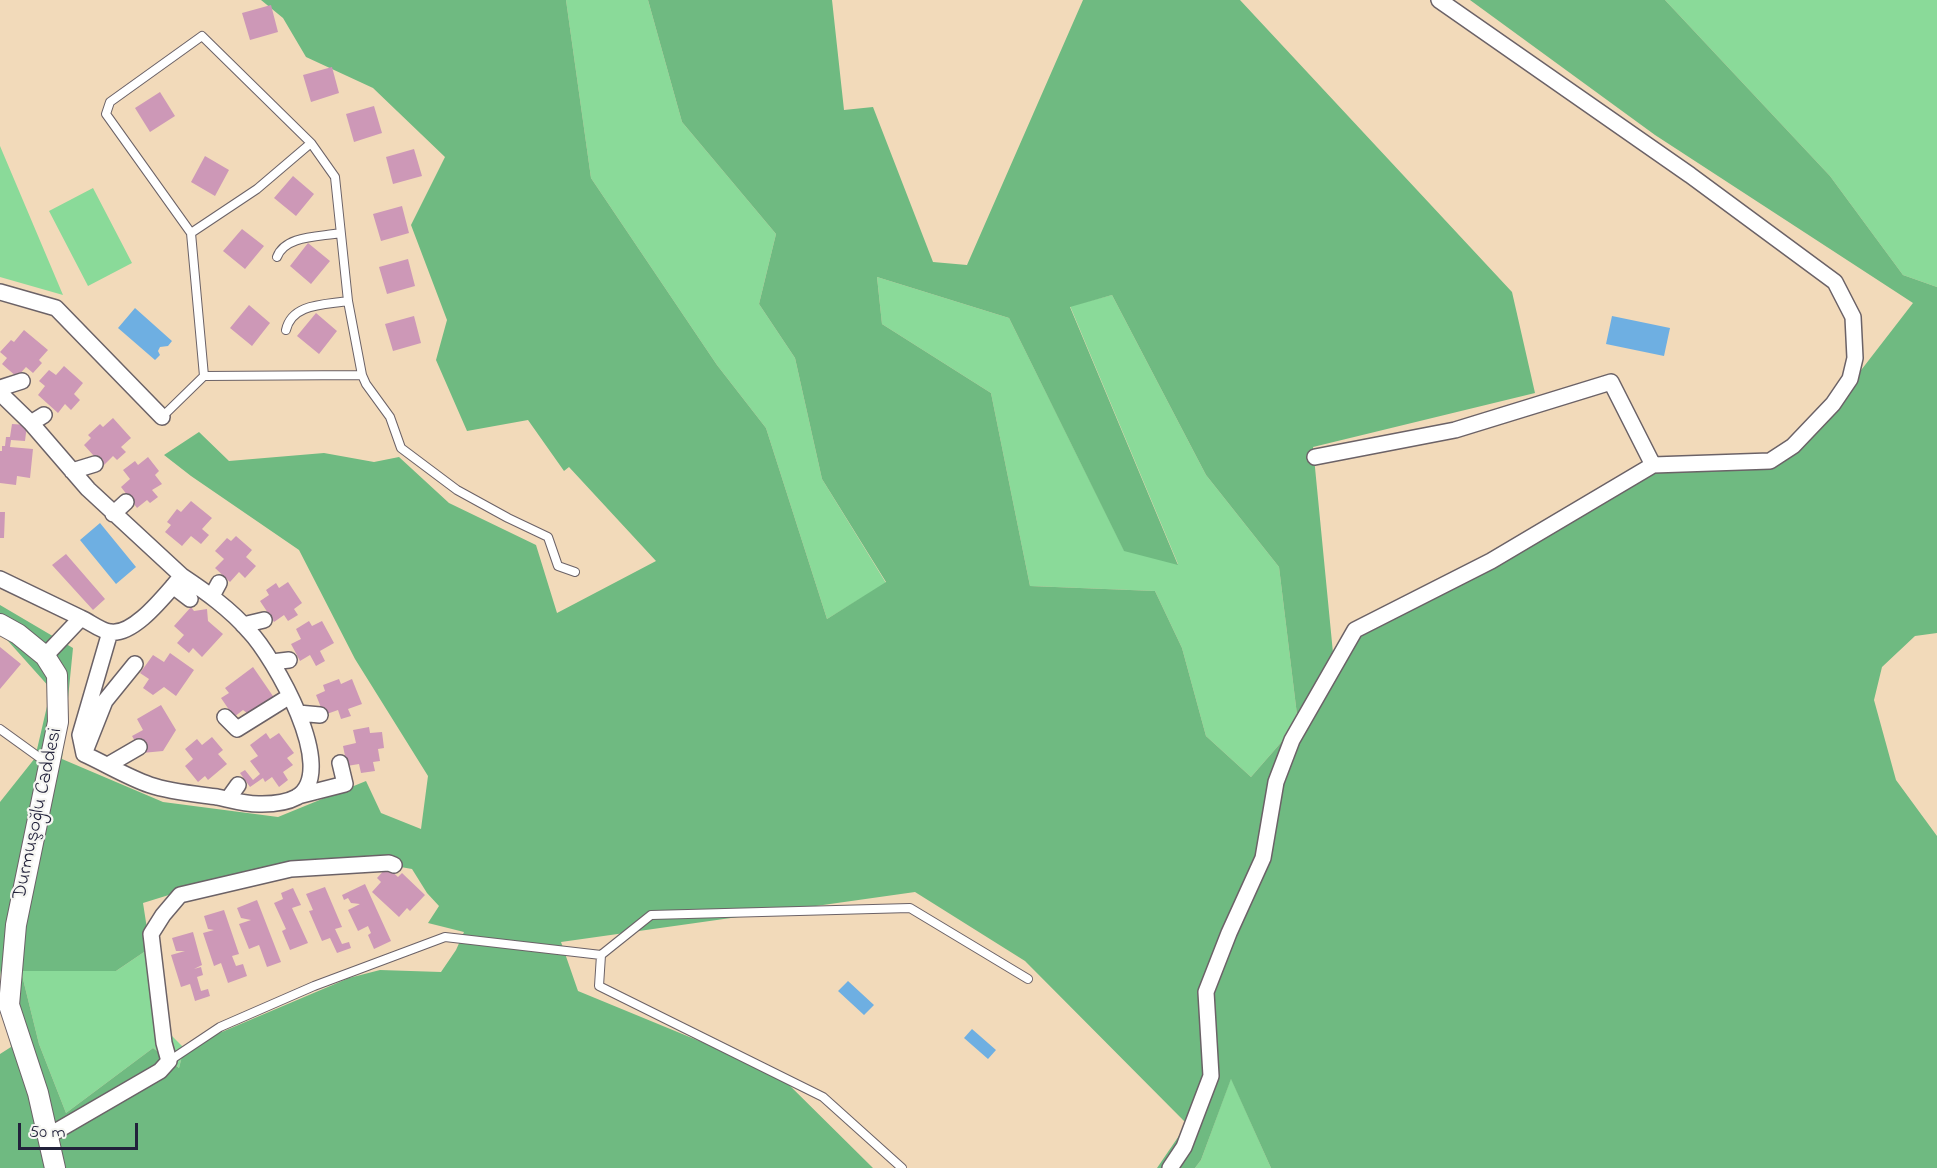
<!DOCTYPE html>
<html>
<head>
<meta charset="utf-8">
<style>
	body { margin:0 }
	#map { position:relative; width:1937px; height:1168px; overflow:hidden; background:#f2daba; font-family:"Indie Flower",sans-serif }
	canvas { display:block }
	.scale { position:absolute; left:18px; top:1123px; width:120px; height:27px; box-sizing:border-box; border:3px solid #22223b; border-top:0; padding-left:8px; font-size:18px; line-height:21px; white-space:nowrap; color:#22223b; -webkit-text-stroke:4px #f6f6f2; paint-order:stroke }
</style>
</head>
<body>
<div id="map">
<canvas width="1937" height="1168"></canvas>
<div class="scale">50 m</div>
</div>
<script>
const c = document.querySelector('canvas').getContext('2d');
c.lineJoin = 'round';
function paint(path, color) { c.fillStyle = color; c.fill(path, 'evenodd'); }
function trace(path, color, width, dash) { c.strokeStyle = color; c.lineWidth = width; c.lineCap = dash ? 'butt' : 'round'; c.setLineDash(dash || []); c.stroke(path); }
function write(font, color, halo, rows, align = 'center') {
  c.font = font + ' "Indie Flower",sans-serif'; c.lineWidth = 4.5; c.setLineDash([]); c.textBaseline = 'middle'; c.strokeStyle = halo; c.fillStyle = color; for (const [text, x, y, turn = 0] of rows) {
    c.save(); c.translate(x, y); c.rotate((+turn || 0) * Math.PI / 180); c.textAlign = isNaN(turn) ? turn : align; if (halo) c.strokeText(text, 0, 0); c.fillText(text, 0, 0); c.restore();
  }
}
paint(new Path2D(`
	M566,0H648L682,122L776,234L759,304L795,358L822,479L886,583L827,619L766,428L717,365L591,178Z
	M1665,0H1937V287L1903,275L1830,176Z
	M0,146L63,295L0,277Z
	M93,188L132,263L88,286L49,211Z
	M877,277L1009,318L1124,550L1178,564L1070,306L1112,295L1206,475L1279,567L1298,723L1251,777L1206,736L1182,648L1155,591L1030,586L991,393L882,324Z
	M150,948L161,1025L184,1048L179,1068L153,1048L66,1113L39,1044L21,971H116Z
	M1231,1078L1271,1168H1195L1201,1160Z`), '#8ada99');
paint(new Path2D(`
	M261,0H566L591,178L717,365L766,428L827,619L886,582L822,479L795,358L759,304L776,234L682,122L648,0H832L844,110L873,107L933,262L967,265L1083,0H1240L1512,292L1535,393L1313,447L1333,653L1617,477L1741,458L1797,453L1913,303L1655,135L1470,0H1665L1830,176L1903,275L1937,287V633L1915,636L1882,667L1874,700L1896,780L1937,836V1168H1271L1231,1079L1201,1160L1195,1168H1157L1187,1124L1025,961L915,892L561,942L578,991L777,1073L873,1168H0V1054L11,1047L0,970V802L35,758L51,689L0,632V605L73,648L62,759L163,802L278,817L366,781L381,813L421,829L428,776L355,659L299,550L191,476L164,455L199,432L229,461L324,453L374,462L399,457L449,503L536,545L557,613L656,561L569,467L564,471L528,420L467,431L436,360L447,320L411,225L445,157L373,88L306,57L283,18ZM877,277L1009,318L1124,551L1178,565L1070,307L1112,295L1206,475L1279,567L1298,723L1251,777L1206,736L1182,648L1155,591L1030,586L991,393L882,324ZM344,857L412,869L427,893L439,906L428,923L464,932L456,950L441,972L380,970L349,978L184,1048L179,1068L153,1048L66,1113L39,1044L21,971H116L150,948L143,903L230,876Z`), '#6fba81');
paint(new Path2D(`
	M135,308L172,341L168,346L160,347L158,351L160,355L155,360L118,328Z
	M1612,316L1670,328L1664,356L1606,344Z
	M100,523L136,567L116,584L80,540Z
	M848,981L874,1005L864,1015L838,991Z
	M972,1029L996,1050L988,1059L964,1038Z`), '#6eafe2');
paint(new Path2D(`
	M271,5L278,32L250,40L242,13Z
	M332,67L339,93L311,102L303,75Z
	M160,92L175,116L150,132L135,108Z
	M374,106L382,133L354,142L346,114Z
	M414,149L422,176L393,184L386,157Z
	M205,156L229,170L215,196L191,182Z
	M293,176L314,194L296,216L274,198Z
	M402,206L409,233L381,241L373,214Z
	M242,229L264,246L245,269L223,251Z
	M308,243L330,261L311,284L290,266Z
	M408,259L415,286L387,294L379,267Z
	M249,305L270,323L252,346L230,328Z
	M316,313L337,331L319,354L297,336Z
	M414,316L421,343L393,351L385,324Z
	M24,330L48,350L39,360L42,363L33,373L26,367L17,377L2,364L7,358L0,352L11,340L14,342Z
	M64,366L83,383L74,394L80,400L71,410L65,404L58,413L38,395L45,386L39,381L49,370L56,375Z
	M113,418L131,438L121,447L126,452L117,460L113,456L103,466L84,445L91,438L88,435L100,424L103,427Z
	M12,424L27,425L25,441L11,440L10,447L33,449L30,478L17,476L16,485L0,483V451H2V446H5L6,437H10Z
	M148,457L159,471L155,475L162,484L152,490L158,497L150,503L147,500L137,508L121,487L130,479L123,470L135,461L138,465Z
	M191,501L212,518L202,529L209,535L201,544L191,536L182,546L165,532L171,525L167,522L177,509L181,512Z
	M0,512H5L4,538H0Z
	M236,536L252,550L246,557L256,566L245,578L239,572L230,582L215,568L224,559L215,551L227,538L231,541Z
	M66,554L105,599L93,610L52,565Z
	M288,582L302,603L294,609L298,615L288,621L284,615L274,622L260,601L269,595L266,590L276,583L279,588Z
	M191,607L194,611L207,609L208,621L223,634L202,657L193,648L189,653L177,643L184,635L174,626Z
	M309,621L312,626L322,621L334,643L320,651L325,661L316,666L310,655L300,661L291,644L301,639L296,629Z
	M0,647L21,664L0,689Z
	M170,653L194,670L176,696L164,687L153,695L143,688L149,679L140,673L153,655L164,662Z
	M253,667L275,699L251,716L243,710L234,717L221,698L229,693L225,688Z
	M339,679L341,684L352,679L362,704L348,709L351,716L341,719L338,710L324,715L316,695L325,691L323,685Z
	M161,705L176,730L163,751L142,753L132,736L143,730L137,719Z
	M369,727L370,733L382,732L384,748L378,749L380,761L373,762L375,771L361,773L359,764L347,766L343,746L356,743L353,730Z
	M266,733L270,739L279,733L294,753L287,758L293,765L283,772L288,780L279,787L272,777L265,782L263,778L250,787L240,773L245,770L253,780L260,774L250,761L258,756L250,745Z
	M212,737L223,750L218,754L227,764L208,780L205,776L198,782L185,766L193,759L185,749L197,739L202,745Z
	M387,867L398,877L402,873L425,895L410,911L407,908L399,917L372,892L381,882L377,878Z
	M365,884L391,941L374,949L368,935L371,933L368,926L358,931L348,910L360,904L351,903L348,898L344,900L342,895Z
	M325,887L342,927L335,929L342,944L349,942L351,948L337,953L330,938L322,941L309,911L313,910L306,894Z
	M293,888L301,905L292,908L308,943L290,950L282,931L286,929L274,903L283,899L281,893Z
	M257,900L281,962L267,967L259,945L249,949L239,924L251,920L241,918L237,908Z
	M224,910L239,954L232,956L236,966L243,964L247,976L228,983L221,963L214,966L203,933L214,930L208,929L204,916Z
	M193,932L202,965L194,969L201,967L203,975L197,977L201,991L208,989L210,996L195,1001L190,984L181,987L171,955L185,951H176L172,938Z`), '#cd98b7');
const service = new Path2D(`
	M191,233L257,189L311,143
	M277,257C285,235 320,237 340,233
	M286,330C292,303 325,305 348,301
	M204,376L362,375
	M162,417L204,376L191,233L106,114L110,102L202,36L311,143L335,177L348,301L362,375L366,384L390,417L401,448L457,490L508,518L548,537L558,566L575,572
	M0,729L47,763
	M601,955L651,915L910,908L1028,979
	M169,1061L220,1027L314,986L445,937L601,955L599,986L823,1097L902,1168`);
const minor = new Path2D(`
	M0,292L56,308L162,417
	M0,388L22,381
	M0,393L31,423L88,489L182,576C167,592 135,636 110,632C101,631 90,622 81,618
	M31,423L44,415
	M1315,457L1455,430L1611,382L1653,465
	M72,471L95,464
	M113,514L126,502
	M0,579L81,618L45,656
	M173,586L190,599
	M212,596L219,583
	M243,625L264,620
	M110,632L80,735L84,754C106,764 127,777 150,785C171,792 195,794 217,797C231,800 247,805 262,804C274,804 286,803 297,797C340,771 273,656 249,631C230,609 206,592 182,576
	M272,662L289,660
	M298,713L320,715
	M225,717L237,729L290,696
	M84,754L105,701L135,664
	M108,765L139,747
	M298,796L345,784L340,763
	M228,799L238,785
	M48,1136L160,1071L169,1061L164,1043L151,934L163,915L180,895L291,869L389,863L394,865
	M1170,1168L1184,1147L1211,1076L1206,992L1229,933L1263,858L1276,782L1292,740L1355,630L1491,561L1653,465L1770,461L1793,446L1833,404L1850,379L1855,358L1853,317L1835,282L1690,175L1439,0`);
const tertiary = new Path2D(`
	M0,624L18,634L45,656L57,675L58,722L16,925L9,1005L38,1093L55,1168`);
trace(service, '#6b6267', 10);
trace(minor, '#6b6267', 18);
trace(tertiary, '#6b6267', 22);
trace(service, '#fff', 8);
trace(minor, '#fff', 15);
trace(tertiary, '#fff', 20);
write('20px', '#22223b', '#f6f6f2', [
	["Durmuşoğlu Caddesi",39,814,-78]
]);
</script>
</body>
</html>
